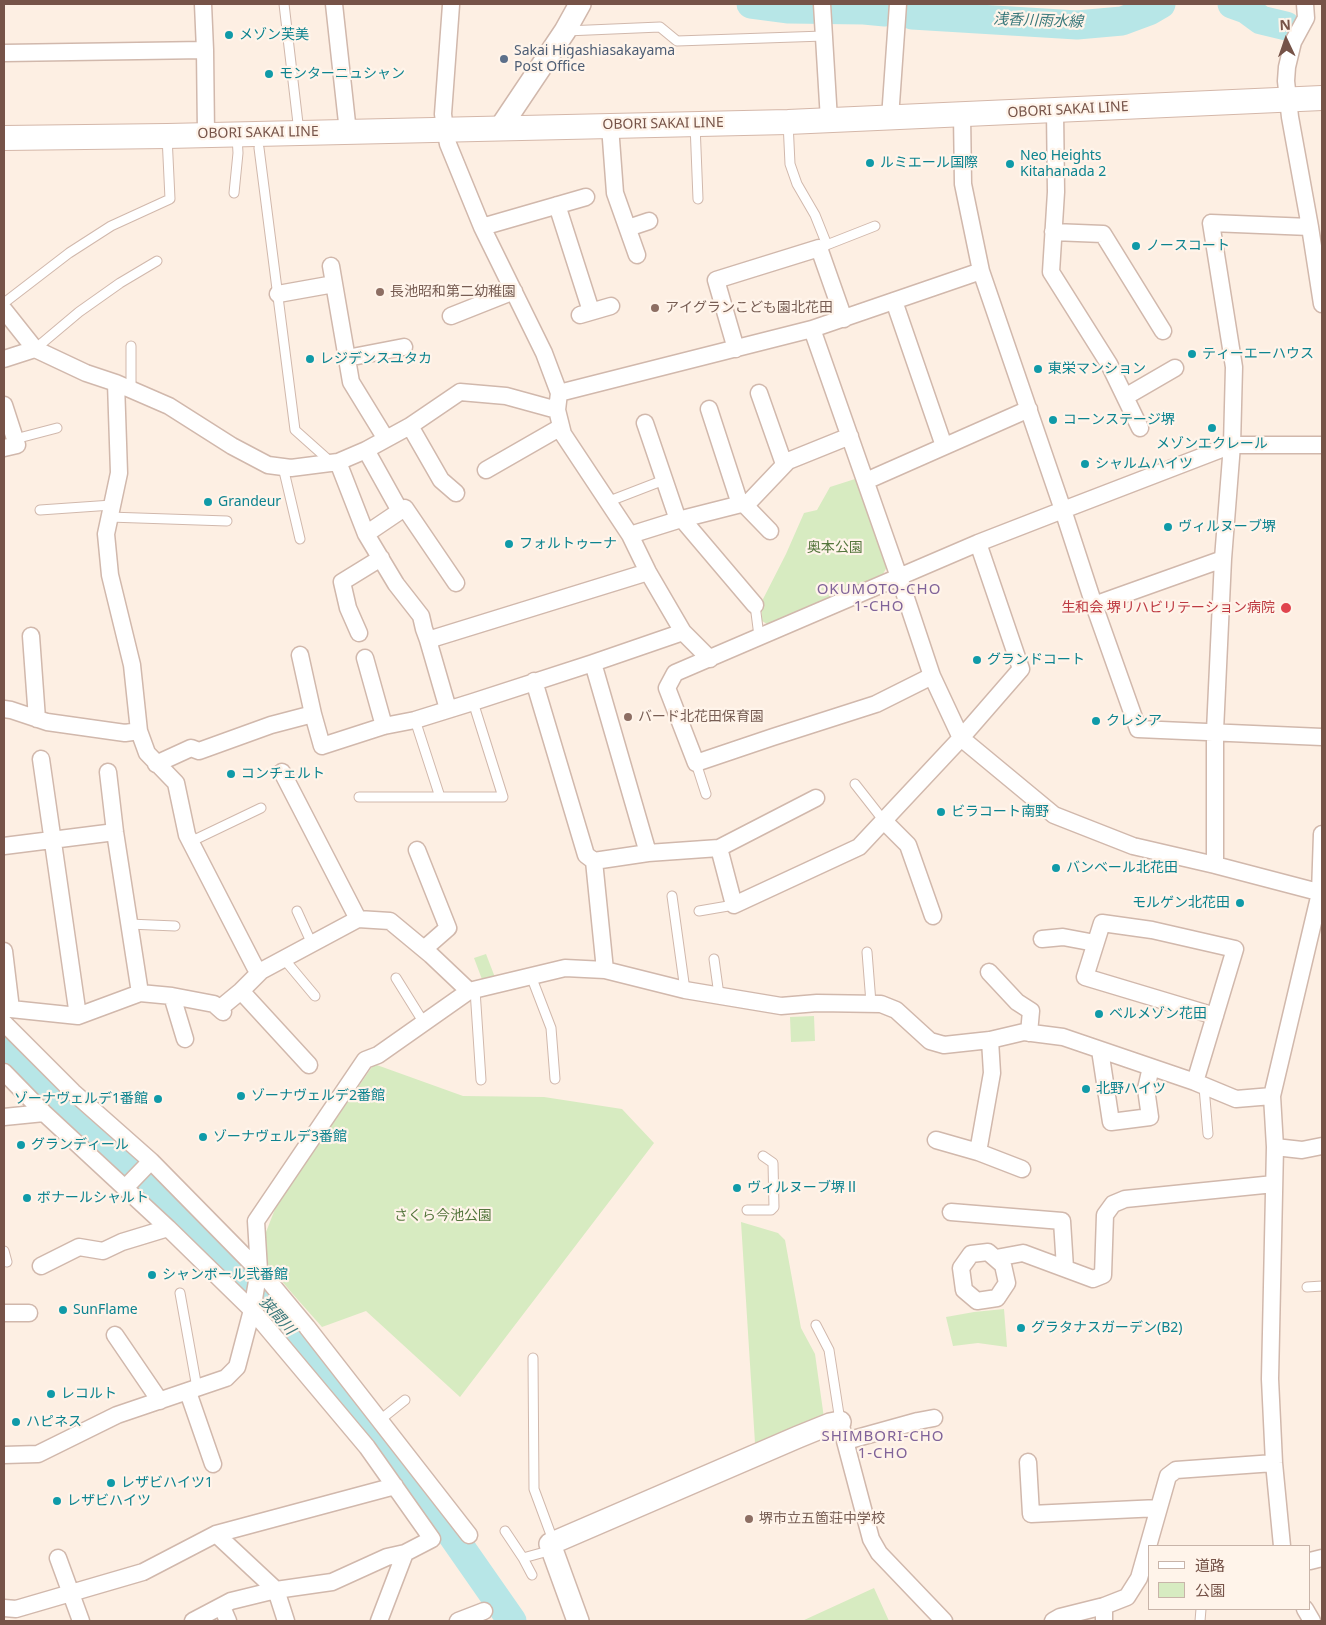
<!DOCTYPE html>
<html>
<head>
<meta charset="utf-8">
<style>
	body { margin:0 }
	#map { position:relative; width:1326px; height:1625px; overflow:hidden; background:#fdefe3; font-family:"Noto Sans","Noto Sans JP",sans-serif }
	canvas { display:block }
	.frame { position:absolute; inset:0; border:5px solid #765348; pointer-events:none }
	.legend { position:absolute; left:1148px; top:1545px; width:162px; height:65px; box-sizing:border-box; background:#fff4ea; border:1px solid #c8b4a9; margin:0; padding:6px 9px; list-style:none; font-size:15px; color:#765348 }
	.legend li { display:flex; align-items:center; gap:10px; height:25px }
	.legend b { width:25px; border:1px solid #c8b4a9 }
	.north { position:absolute; left:1261px; top:15px; width:50px; height:50px; -webkit-text-stroke:4px #fff4ea; paint-order:stroke; rotate:357deg; font-size:14px; font-weight:700; line-height:20px; text-align:center; color:#765348 }
	.north::after { content:''; display:block; margin:auto; width:18px; height:22px; background:#765348; clip-path:polygon(50% 0,100% 100%,50% 72%,0 100%) }
</style>
</head>
<body>
<div id="map">
<canvas width="1326" height="1625"></canvas>
<div class="frame"></div>
<ul class="legend">
<li><b style="height:6px;background:#fff"></b>道路</li>
<li><b style="height:14px;background:#d7ebc1"></b>公園</li>
</ul>
<div class="north">N</div>
</div>
<script>
const c = document.querySelector('canvas').getContext('2d');
c.lineJoin = 'round';
function paint(path, color) { c.fillStyle = color; c.fill(path, 'evenodd'); }
function trace(path, color, width, dash) { c.strokeStyle = color; c.lineWidth = width; c.lineCap = dash ? 'butt' : 'round'; c.setLineDash(dash || []); c.stroke(path); }
function write(font, color, halo, rows, align = 'center') {
  c.font = font + ' "Noto Sans","Noto Sans JP",sans-serif'; c.lineWidth = 4.5; c.setLineDash([]); c.textBaseline = 'middle'; c.strokeStyle = halo; c.fillStyle = color; for (const [text, x, y, turn = 0] of rows) {
    c.save(); c.translate(x, y); c.rotate((+turn || 0) * Math.PI / 180); c.textAlign = isNaN(turn) ? turn : align; if (halo) c.strokeText(text, 0, 0); c.fillText(text, 0, 0); c.restore();
  }
}
paint(new Path2D(`
	M855,479L887,567L883,574L767,624L762,621L761,603L786,554L804,513L817,510L830,487Z
	M486,954L496,980L483,982L474,958Z
	M814,1016L815,1041L791,1042L790,1017Z
	M374,1064L463,1096L544,1097L622,1109L654,1143L460,1397L366,1311L322,1327L291,1292L266,1262V1232L277,1204Z
	M741,1222L778,1233L785,1240L801,1328L815,1354L824,1418L755,1443Z
	M1004,1309L1007,1347L978,1343L953,1346L946,1317L974,1312Z
	M874,1588L889,1621H802Z`), '#d7ebc1');
trace(new Path2D(`
	M751,4L789,9L864,10L885,12
	M1232,4L1246,9L1261,20L1286,26
	M912,15L1077,25L1122,21L1149,11L1161,4
	M4,1044L242,1277L286,1324L368,1420L422,1492L512,1621`), '#b7e6e7', 29);
const service = new Path2D(`
	M284,4L299,132
	M566,31L660,27L677,41L824,36
	M788,122L790,164L797,184L815,215L827,245
	M695,124L698,199
	M259,148L295,430L332,463
	M234,193L238,153L237,136
	M824,246L875,226
	M4,303L69,253L111,226L170,199L167,136
	M131,346V390
	M35,349L79,312L120,283L157,261
	M15,439L57,428
	M283,467L300,539
	M607,502L664,480
	M40,510L112,505
	M109,517L227,521
	M755,605L759,636
	M415,720L440,797
	M696,763L706,794
	M855,784L884,821
	M359,797H503L473,702
	M190,842L261,808
	M672,896L685,990
	M297,911L312,944
	M699,911L734,905
	M129,924L175,926
	M867,952L871,1003
	M284,959L315,996
	M714,959L719,995
	M531,976L551,1028L555,1079
	M396,978L424,1023
	M475,990L481,1080
	M1204,1087L1208,1134
	M747,1210H771L774,1207L773,1163L763,1156
	M4,1251L7,1262
	M1307,1287L1322,1286
	M180,1293L197,1388
	M816,1325L829,1350L840,1421
	M533,1358L534,1489L554,1543
	M380,1420L405,1400
	M505,1531L523,1558L532,1575
	M523,1558L552,1550
	M1200,1621L1201,1609`);
const minor = new Path2D(`
	M334,4L348,132
	M822,4L829,120
	M1305,4L1306,18L1293,42L1287,67L1286,81L1290,117L1310,227L1322,304
	M451,5L443,114L445,129L448,144L482,227L544,353L559,393L557,410L563,434L630,535L648,572L683,632L710,659
	M205,50L206,134
	M4,53L205,50L203,4
	M1055,110L1056,192L1051,272L1109,364L1140,428
	M962,114L963,184L981,271
	M890,118L898,4
	M610,126L615,193L637,255
	M557,205L591,311
	M482,227L586,197
	M628,228L649,221
	M1053,232L1103,234L1163,331
	M331,266L351,382L386,439
	M278,294L334,284
	M894,301L944,446
	M4,310L35,349L86,373L116,383L169,406L232,446L268,465L291,468L338,462L366,450L410,426L460,392L506,396L557,410
	M580,315L611,306
	M451,316L514,291
	M812,329L981,271L1063,510L1232,445H1322
	M736,349L716,280L819,248L844,319
	M347,358L404,347
	M4,359L35,349
	M116,383L119,473L106,534L110,575L132,665L139,731L147,753L176,783L187,835L255,967L261,971
	M559,393L812,329L899,577L932,676L961,738L1054,815L1133,846L1215,865L1322,893
	M759,393L784,464
	M1125,397L1175,368
	M4,405L17,445L4,448
	M709,409L738,498L770,531
	M645,423L678,520
	M410,426L441,480L456,493
	M366,450L400,511L366,534
	M338,462L366,534L396,584L421,616L424,629L428,640L448,709
	M486,470L561,427
	M866,481L1029,409
	M400,511L405,508L456,583
	M682,519L755,605
	M630,535L678,520L749,502L788,461L850,436
	M1094,605L1223,559
	M359,633L348,608L342,582L381,558
	M31,636L37,719
	M428,640L648,572
	M300,655L313,714
	M365,658L384,726
	M932,676L876,704L773,737L696,763L667,688L675,673L978,543
	M534,681L586,855L594,861
	M4,709L11,710L47,722L125,733L139,731
	M41,759L78,1016
	M156,764L191,748L199,751L271,725L313,714L322,746L384,726L415,720L473,702L593,663
	M108,772L115,832L140,993
	M282,772L358,919L390,921L431,955L469,991
	M884,821L908,845L933,916
	M4,846L115,832
	M719,848L816,798
	M417,850L448,928L424,949
	M648,853L719,848L734,905L859,847L961,738L1021,669L978,543L1063,510L1094,605L1138,729L1322,737
	M1215,865V731L1223,559L1232,445L1234,367L1211,223L1310,227
	M1042,939L1063,937L1095,943
	M4,951L11,1009
	M605,970L594,861L648,853L593,663L683,632
	M989,972L1017,1002L1031,1011L1029,1033
	M241,991L309,1065
	M172,996L185,1039
	M224,1005L241,991L261,971L358,919
	M4,1009H11L78,1016L140,993L172,996L214,1004L223,1012
	M4,1023L73,1092L151,1161L268,1280L307,1327L469,1535
	M1100,1050L1111,1122L1150,1117L1146,1089L1151,1067
	M4,1072L44,1113L168,1228L252,1310L367,1447L432,1539L405,1553L379,1621
	M1195,1082L1235,949L1152,930L1102,923L1085,977L1215,1016
	M4,1117L44,1113
	M936,1140L978,1152L992,1073L990,1040
	M1275,1147L1302,1150L1322,1146
	M978,1152L1022,1169
	M125,1188L151,1161
	M951,1212L1062,1221L1065,1268
	M988,1252L1003,1265L1007,1283L997,1298L977,1301L964,1290L961,1268L971,1254Z
	M996,1258L1023,1253L1093,1279L1103,1275L1105,1215L1113,1204L1125,1199L1274,1184
	M41,1266L79,1247L103,1251L122,1242L168,1228
	M4,1313H29
	M115,1335L160,1401
	M188,1392L213,1464
	M840,1422L871,1539L879,1553L944,1621
	M846,1441L918,1421L934,1418
	M4,1455L38,1454L117,1415L226,1378L237,1367L252,1310L259,1270L256,1221L365,1060L378,1055L469,991L565,968L605,970L685,990L781,1006L817,1003L881,1004L896,1010L930,1041L944,1045L990,1040L1024,1032L1063,1037L1195,1082L1236,1099L1272,1096
	M1028,1462L1031,1514L1159,1508
	M216,1534L276,1590L286,1621
	M1282,1546L1274,1463L1270,1379L1275,1147L1272,1096L1320,893L1322,834
	M58,1558L81,1621
	M1310,1561L1322,1558
	M222,1607L228,1621
	M4,1608L16,1609L143,1572L216,1534L395,1486
	M1305,1609L1312,1621
	M193,1621L231,1601L276,1590L332,1582L387,1557L405,1553
	M458,1621L484,1611
	M1053,1621L1060,1617L1104,1606L1127,1597L1139,1578L1168,1476L1176,1470L1274,1463
	M1104,1621V1606`);
const tertiary = new Path2D(`
	M500,128L565,31L580,4
	M578,1621L550,1544L798,1437L830,1424L840,1422`);
const secondary = new Path2D(`
	M4,138L167,136L788,122L1322,98`);
trace(service, '#d1b8ac', 11);
trace(minor, '#d1b8ac', 19);
trace(tertiary, '#d1b8ac', 24);
trace(secondary, '#d4b7a9', 26);
trace(service, '#fff', 9);
trace(minor, '#fff', 16);
trace(tertiary, '#fff', 21);
trace(secondary, '#fff', 24);
for (const [x, y, r, color] of [
	[229,35,5,"#0f9aa8"],
	[504,59,5,"#5c6f8a"],
	[269,74,5,"#0f9aa8"],
	[870,163,5,"#0f9aa8"],
	[1010,164,5,"#0f9aa8"],
	[1136,246,5,"#0f9aa8"],
	[380,292,5,"#8d6e63"],
	[655,308,5,"#8d6e63"],
	[1192,354,5,"#0f9aa8"],
	[310,359,5,"#0f9aa8"],
	[1038,369,5,"#0f9aa8"],
	[1053,420,5,"#0f9aa8"],
	[1212,428,5,"#0f9aa8"],
	[1085,464,5,"#0f9aa8"],
	[208,502,5,"#0f9aa8"],
	[1168,527,5,"#0f9aa8"],
	[509,544,5,"#0f9aa8"],
	[1286,608,6,"#e0444e"],
	[977,660,5,"#0f9aa8"],
	[628,717,5,"#8d6e63"],
	[1096,721,5,"#0f9aa8"],
	[231,774,5,"#0f9aa8"],
	[941,812,5,"#0f9aa8"],
	[1056,868,5,"#0f9aa8"],
	[1240,903,5,"#0f9aa8"],
	[1099,1014,5,"#0f9aa8"],
	[1086,1089,5,"#0f9aa8"],
	[241,1096,5,"#0f9aa8"],
	[158,1099,5,"#0f9aa8"],
	[203,1137,5,"#0f9aa8"],
	[21,1145,5,"#0f9aa8"],
	[737,1188,5,"#0f9aa8"],
	[27,1198,5,"#0f9aa8"],
	[152,1275,5,"#0f9aa8"],
	[63,1310,5,"#0f9aa8"],
	[1021,1328,5,"#0f9aa8"],
	[51,1394,5,"#0f9aa8"],
	[16,1422,5,"#0f9aa8"],
	[111,1483,5,"#0f9aa8"],
	[57,1501,5,"#0f9aa8"],
	[749,1519,5,"#8d6e63"]
]) { const dot = new Path2D(); dot.arc(x, y, r, 0, 2 * Math.PI); c.fillStyle = color; c.fill(dot); trace(dot, '#fff4ea', 2); }
write('14px', '#0d838f', '#fff4ea', [
	["メゾン芙美",239,35],
	["モンターニュシャン",279,74],
	["Neo Heights",1020,156],
	["Kitahanada 2",1020,172],
	["ルミエール国際",880,163],
	["ノースコート",1146,246],
	["ティーエーハウス",1202,354],
	["レジデンスユタカ",320,359],
	["東栄マンション",1048,369],
	["コーンステージ堺",1063,420],
	["メゾンエクレール",1212,444,"center"],
	["シャルムハイツ",1095,464],
	["Grandeur",218,502],
	["ヴィルヌーブ堺",1178,527],
	["フォルトゥーナ",519,544],
	["グランドコート",987,660],
	["クレシア",1106,721],
	["コンチェルト",241,774],
	["ビラコート南野",951,812],
	["バンベール北花田",1066,868],
	["モルゲン北花田",1230,903,"right"],
	["ベルメゾン花田",1109,1014],
	["北野ハイツ",1096,1089],
	["ゾーナヴェルデ2番館",251,1096],
	["ゾーナヴェルデ1番館",148,1099,"right"],
	["ゾーナヴェルデ3番館",213,1137],
	["グランディール",31,1145],
	["ヴィルヌーブ堺Ⅱ",747,1188],
	["ボナールシャルト",37,1198],
	["シャンボール弐番館",162,1275],
	["SunFlame",73,1310],
	["グラタナスガーデン(B2)",1031,1328],
	["レコルト",61,1394],
	["ハピネス",26,1422],
	["レザビハイツ1",121,1483],
	["レザビハイツ",67,1501]
], 'left');
write('14px', '#4e5e75', '#fff4ea', [
	["Sakai Higashiasakayama",514,51],
	["Post Office",514,67]
], 'left');
write('14px', '#765348', '#fff4ea', [
	["OBORI SAKAI LINE",1068,110,-3],
	["OBORI SAKAI LINE",663,124,-1],
	["OBORI SAKAI LINE",258,133,-1]
]);
write('14px', '#785e54', '#fff4ea', [
	["長池昭和第二幼稚園",390,292],
	["アイグランこども園北花田",665,308],
	["バード北花田保育園",638,717],
	["堺市立五箇荘中学校",759,1519]
], 'left');
write('14px', '#55763d', '#fff4ea', [
	["奥本公園",835,548],
	["さくら今池公園",443,1216]
]);
write('14px', '#be3a42', '#fff4ea', [
	["生和会 堺リハビリテーション病院",1275,608]
], 'right');
write('italic 15px', '#3b797c', '#fff4ea', [
	["浅香川雨水線",1038,21,2],
	["狭間川",277,1316,48]
]);
c.letterSpacing = '1px';
write('15px', '#806399', '#fff4ea', [
	["OKUMOTO-CHO",879,590],
	["1-CHO",879,607],
	["SHIMBORI-CHO",883,1437],
	["1-CHO",883,1454]
]);
c.letterSpacing = '0px';
</script>
</body>
</html>
